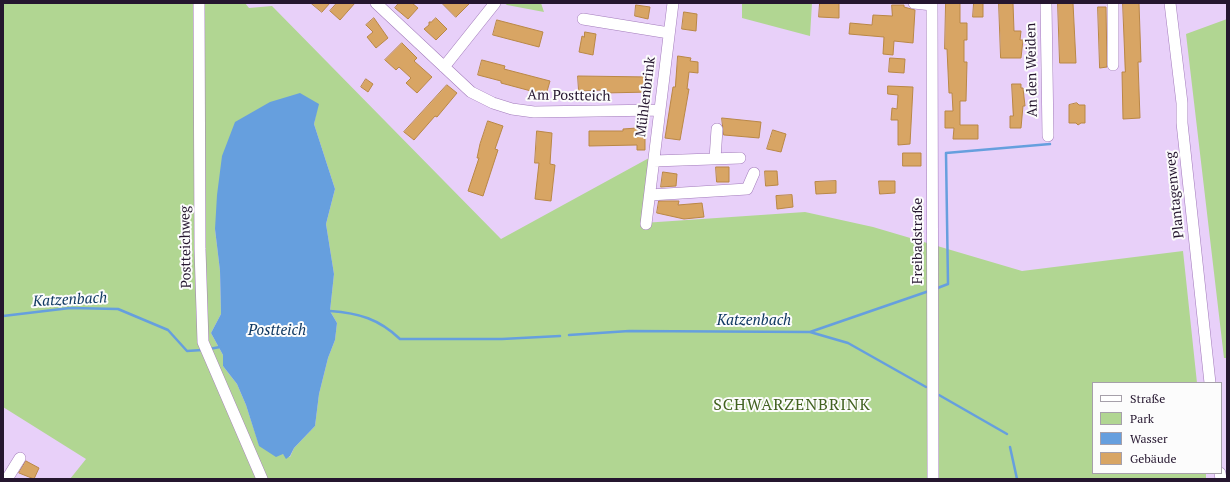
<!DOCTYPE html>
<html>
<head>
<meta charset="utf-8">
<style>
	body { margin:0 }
	#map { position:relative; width:1230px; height:482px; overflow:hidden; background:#e8d0f9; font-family:"PT Serif",serif }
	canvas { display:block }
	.frame { position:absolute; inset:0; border:4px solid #25162f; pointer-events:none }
	.legend { position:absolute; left:1092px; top:382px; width:130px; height:92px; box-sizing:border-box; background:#fcfcfc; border:1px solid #a6a0aa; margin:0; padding:5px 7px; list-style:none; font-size:12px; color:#25162f }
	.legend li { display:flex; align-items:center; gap:8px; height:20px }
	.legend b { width:20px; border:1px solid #a6a0aa }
</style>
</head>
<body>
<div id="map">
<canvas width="1230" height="482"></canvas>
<div class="frame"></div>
<ul class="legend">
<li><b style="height:5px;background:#fff"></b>Straße</li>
<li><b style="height:11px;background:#b1d692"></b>Park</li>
<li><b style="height:11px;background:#669fde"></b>Wasser</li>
<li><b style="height:11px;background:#d8a564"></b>Gebäude</li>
</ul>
</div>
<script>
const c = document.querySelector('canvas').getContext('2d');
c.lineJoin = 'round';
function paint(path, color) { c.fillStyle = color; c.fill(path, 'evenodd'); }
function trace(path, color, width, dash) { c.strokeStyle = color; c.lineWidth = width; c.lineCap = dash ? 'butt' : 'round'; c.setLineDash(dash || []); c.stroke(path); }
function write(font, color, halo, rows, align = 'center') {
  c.font = font + ' "PT Serif",serif'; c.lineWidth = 4; c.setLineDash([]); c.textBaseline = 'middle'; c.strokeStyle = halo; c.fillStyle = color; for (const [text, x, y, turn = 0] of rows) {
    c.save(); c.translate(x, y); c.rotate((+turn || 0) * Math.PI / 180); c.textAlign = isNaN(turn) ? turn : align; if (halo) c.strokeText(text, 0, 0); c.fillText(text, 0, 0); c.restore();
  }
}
paint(new Path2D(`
	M3,3H245L249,8L272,6L501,239L649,158L643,223L805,212L873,227L1022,271L1183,251L1197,383H1093V473H1206V479H70L86,459L3,407ZM318,104L314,124L335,189L326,224L334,274L330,311L337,323L335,340L328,358L319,394L315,426L294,448L290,457L259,445L246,405L237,384L223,366V355L211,333L221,314L220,271L215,229Z
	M504,3H541L544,12L507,5Z
	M742,3H812L810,36L742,18Z
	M1227,19V358H1224L1186,34Z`), '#b1d692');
paint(new Path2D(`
	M300,93L319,104L314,124L335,189L326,224L334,274L330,311L337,323L335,340L328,358L319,394L315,426L294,448L290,456L286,459L283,454L276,457L259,446L246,405L237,384L223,366V355L211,333L221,314L220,271L215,229L217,195L222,156L235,122L270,102Z`), '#669fde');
trace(new Path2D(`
	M935,289L948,284L946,153L1050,144
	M330,311C359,313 379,319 400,339H502L560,336
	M3,316L70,308L118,309L168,330L187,351L202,350
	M810,332L929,291
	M569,335L629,331L810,332L848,343L926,387
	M209,349L220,347
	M939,395L1007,434
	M1010,447L1017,479`), '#669fde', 2.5);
const building = new Path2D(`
	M311,3H330L322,12Z
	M337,3H355L340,20L330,11Z
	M399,3H412L418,8L408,19L395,8Z
	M442,3H470L456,17Z
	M820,3H839V18L819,17Z
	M946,3H960V23H967V40H964V62H967L966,101H960V125H978V139H953L954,128H945V111H953L952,93H949L947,49H945Z
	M974,3H983V17H973Z
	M999,3H1013L1014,31H1021L1020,40H1023L1021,58H1001Z
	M1058,3H1073L1076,63H1060Z
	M1123,3H1139L1141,62H1138L1140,118L1123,119L1122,72H1125Z
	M636,5L650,7L648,19L635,16Z
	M892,5H904V7L915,10L913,43L894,41L893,55L883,54L884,37L849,34L850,23L872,25L873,15L892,16Z
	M1098,7H1106L1107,67L1100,68Z
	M684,12L697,14L696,31L682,29Z
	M374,18L388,38L376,48L367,37L373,32L366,25Z
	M436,18L447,29L436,40L424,29L429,25V22H431Z
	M497,20L543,32L539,47L493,35Z
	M585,32L596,34L593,55L579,52L582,36L584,37Z
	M402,43L417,58L414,61L432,77L417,93L406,83L411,78L399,67L396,70L385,60Z
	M678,56L691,58L690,61L698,62V73L689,72L687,89H689L680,140L665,138L673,87H675Z
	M890,58L905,59L904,73L889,72Z
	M482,60L505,66L504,69L550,81L546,95L501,83V81L478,75Z
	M578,76L650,77L651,92L603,93V90L579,91Z
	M366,79L373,84L368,92L361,87Z
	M1012,84H1021V88H1023L1025,106H1023L1021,128H1010V116H1013Z
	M447,85L457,93L437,117L435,116L414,140L404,132Z
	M888,86L913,87L910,144L898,145V120H891L892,108L897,109L898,95L888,94Z
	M1077,103L1079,105H1085V123H1081L1078,125L1076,123H1069V105Z
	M722,118L761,122L759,138L724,135Z
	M488,121L503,126L495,149L498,150L483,196L468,191L479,158H477L480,144Z
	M637,125H645V150H637V145L589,146V131H623V129L637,128Z
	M773,130L786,134L781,152L767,149Z
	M537,131L552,133L550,164L555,165L551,201L535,199L539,163H535Z
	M903,153H921V166H903Z
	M716,167H729V182H717Z
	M765,171H777L778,185L766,186Z
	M663,172L677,174L676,186L661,187Z
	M836,181V193L816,194L815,182Z
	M879,181H895V193L880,194Z
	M792,195L793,207L777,209L776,196Z
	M659,201H679L678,205L702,203L704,217L684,219L657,213Z
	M26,461L39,468L34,479L19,473Z`);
paint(building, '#d8a564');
trace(building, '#b98746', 1);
const minor = new Path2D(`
	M199,3L200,249L203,342L262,479
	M376,3L471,92L493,103L512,109L534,112L659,110
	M914,3L932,5
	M932,3L933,479
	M1046,3L1048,136
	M1113,3V65
	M1170,3L1182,103V123L1210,383
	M583,19L669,33
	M444,67L495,3
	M715,159L717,129
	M654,161L740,158
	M650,195L747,189L754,173
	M646,224L673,3
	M1220,473L1221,479
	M7,479L20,458`);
trace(minor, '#a27bbb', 12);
trace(minor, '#fff', 11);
write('14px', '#25162f', '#fcfcfc', [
	["An den Weiden",1032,70,-91],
	["Am Postteich",569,96,1],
	["Mühlenbrink",646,97,-83],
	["Plantagenweg",1175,195,-96],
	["Freibadstraße",918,241,-90],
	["Postteichweg",186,247,-91]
]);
write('italic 15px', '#103962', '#fcfcfc', [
	["Katzenbach",70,300,-3],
	["Katzenbach",754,321],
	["Postteich",277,331]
]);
c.letterSpacing = '1px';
write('16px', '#416120', '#fcfcfc', [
	["SCHWARZENBRINK",792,405]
]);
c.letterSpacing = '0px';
</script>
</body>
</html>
